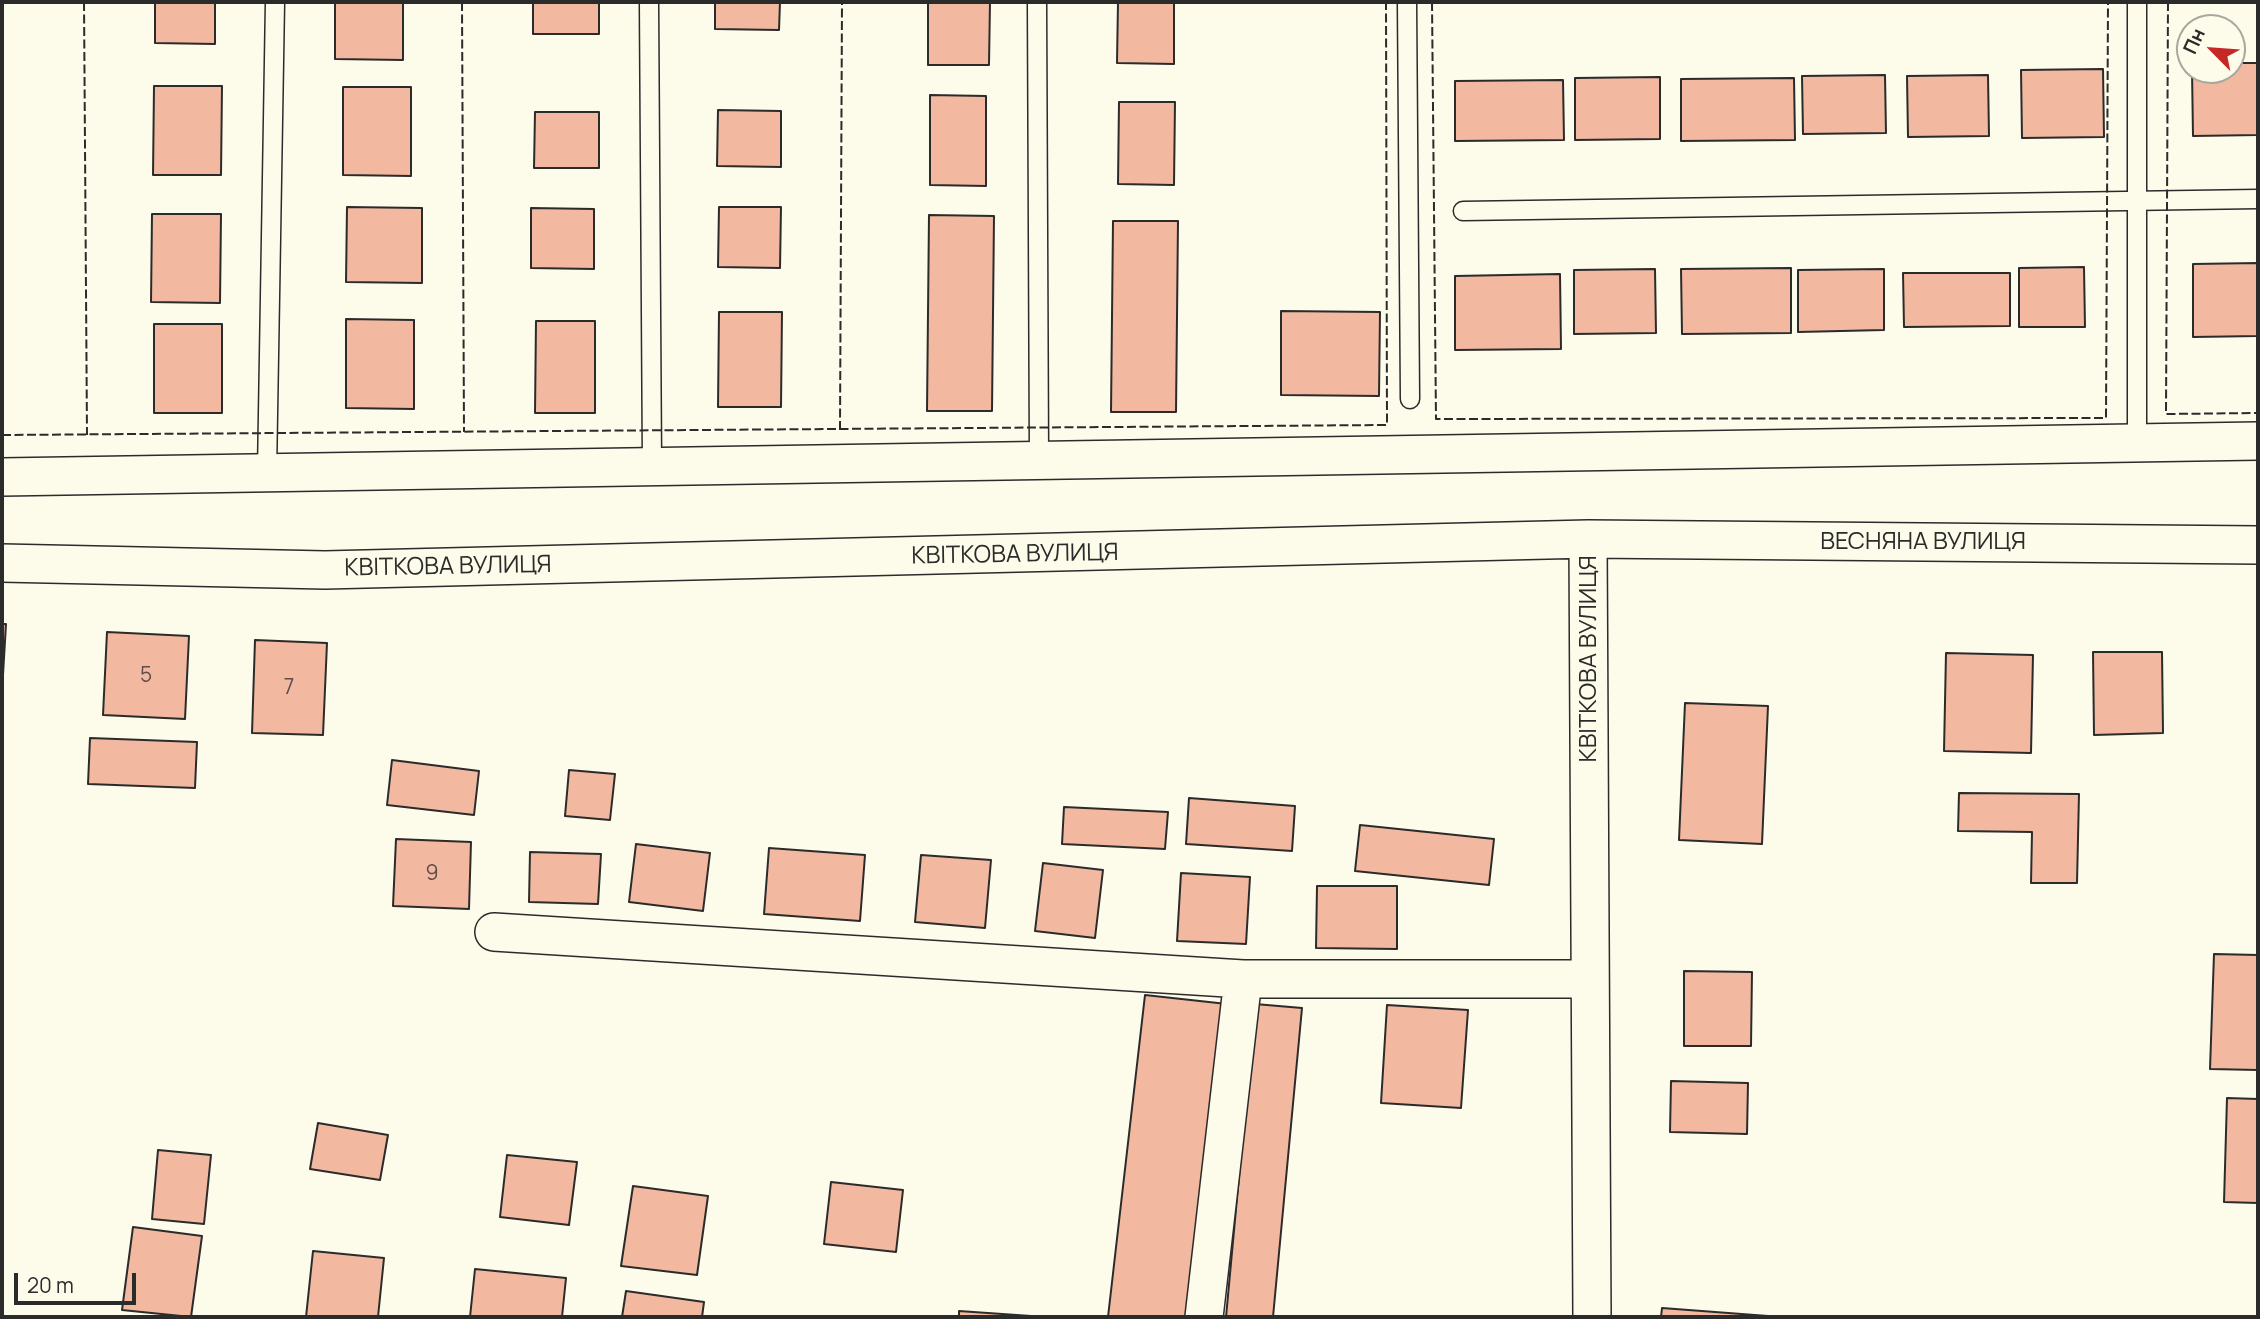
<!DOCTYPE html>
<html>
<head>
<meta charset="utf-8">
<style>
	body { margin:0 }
	#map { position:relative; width:2260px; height:1319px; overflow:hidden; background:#fdfbea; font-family:Manrope,sans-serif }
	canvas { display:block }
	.frame { position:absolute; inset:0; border:4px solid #2b2b2b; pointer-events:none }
	.north { position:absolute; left:2176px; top:14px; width:70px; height:70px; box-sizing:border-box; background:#fdfbea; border:2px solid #a9a89e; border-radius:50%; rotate:295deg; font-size:19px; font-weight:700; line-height:28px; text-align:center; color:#2b2b2b }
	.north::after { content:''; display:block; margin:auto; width:24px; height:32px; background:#c62828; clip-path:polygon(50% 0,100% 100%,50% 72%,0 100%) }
	.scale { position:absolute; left:14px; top:1273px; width:122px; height:32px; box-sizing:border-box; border:4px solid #2b2b2b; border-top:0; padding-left:9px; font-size:21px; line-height:24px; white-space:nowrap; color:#2b2b2b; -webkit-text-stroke:5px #fdfbea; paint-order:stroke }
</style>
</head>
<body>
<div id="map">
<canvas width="2260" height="1319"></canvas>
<div class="frame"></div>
<div class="north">Пн</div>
<div class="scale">20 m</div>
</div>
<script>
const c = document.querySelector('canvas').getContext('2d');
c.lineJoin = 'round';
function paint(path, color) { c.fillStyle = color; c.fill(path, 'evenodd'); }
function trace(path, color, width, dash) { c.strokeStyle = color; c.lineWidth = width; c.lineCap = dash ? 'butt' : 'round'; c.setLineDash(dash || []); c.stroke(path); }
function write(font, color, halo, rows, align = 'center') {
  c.font = font + ' Manrope,sans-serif'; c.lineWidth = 5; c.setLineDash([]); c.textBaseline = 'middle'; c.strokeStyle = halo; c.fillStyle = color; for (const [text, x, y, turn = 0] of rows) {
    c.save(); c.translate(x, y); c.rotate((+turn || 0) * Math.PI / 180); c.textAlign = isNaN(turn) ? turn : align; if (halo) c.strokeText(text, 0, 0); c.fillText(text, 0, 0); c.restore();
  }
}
const building = new Path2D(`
	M155,2H215V44L155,43Z
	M335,2H403V60L335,59Z
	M533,2H599V34H533Z
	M715,2H780L779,30L715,29Z
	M928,2H990L989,65H928Z
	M1118,2H1174V64L1117,63Z
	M2232,63H2258V135L2193,136L2192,70H2232Z
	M2103,69L2104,137L2022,138L2021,70Z
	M1885,75L1886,133L1803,134L1802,76Z
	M1988,75L1989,136L1908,137L1907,76Z
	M1660,77V139L1575,140V78Z
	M1794,78L1795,140L1681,141V79Z
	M1563,80L1564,140L1455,141V81Z
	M154,86H222L221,175H153Z
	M343,87H411V176L343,175Z
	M930,95L986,96V186L930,185Z
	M1119,102H1175L1174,185L1118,184Z
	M718,110L781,111V167L717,166Z
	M535,112H599V168H534Z
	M347,207L422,208V283L346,282Z
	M719,207H781L780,268L718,267Z
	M531,208L594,209V269L531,268Z
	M152,214H221L220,303L151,302Z
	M929,215L994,216L992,411H927Z
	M1113,221H1178L1176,412H1111Z
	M2258,263V336L2193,337V264Z
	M2084,267L2085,327H2019V268Z
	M1791,268V333L1682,334L1681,269Z
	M1655,269L1656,333L1574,334V270Z
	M1884,269V330L1798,332V270Z
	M1903,273H2010V326L1904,327Z
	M1560,274L1561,349L1455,350V276Z
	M1281,311L1380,312L1379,396L1281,395Z
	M719,312H782L781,407H718Z
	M346,319L414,320V409L346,408Z
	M536,321H595V413H535Z
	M154,324H222V413H154Z
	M2,624H6L2,692Z
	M107,632L189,636L185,719L103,715Z
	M255,640L327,643L323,735L252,733Z
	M2093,652H2162L2163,733L2094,735Z
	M1946,653L2033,655L2031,753L1944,751Z
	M1685,703L1768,706L1762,844L1679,840Z
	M90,738L197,742L195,788L88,784Z
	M392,760L479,771L474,815L387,805Z
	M569,770L615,774L610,820L565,816Z
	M1959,793L2079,794L2077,883H2031L2032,832L1958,831Z
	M1189,798L1295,806L1292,851L1186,844Z
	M1064,807L1168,812L1165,849L1062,844Z
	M1360,825L1494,839L1489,885L1355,871Z
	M396,839L471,842L469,909L393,906Z
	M636,844L710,853L703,911L629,902Z
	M769,848L865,855L860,921L764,914Z
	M530,852L601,854L598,904L529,902Z
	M921,855L991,860L985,928L915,922Z
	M1043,863L1103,870L1095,938L1035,931Z
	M1181,873L1250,877L1246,944L1177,941Z
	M1317,886H1397V949L1316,948Z
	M2214,954L2258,955V1070L2210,1069Z
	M1684,971L1752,972L1751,1046H1684Z
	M1145,995L1227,1004L1190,1317H1108Z
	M1255,1004L1302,1008L1273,1317H1226Z
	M1387,1005L1468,1010L1461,1108L1381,1103Z
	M1671,1081L1748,1083L1747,1134L1670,1132Z
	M2227,1098L2258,1099V1203L2224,1202Z
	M318,1123L388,1135L380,1180L310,1169Z
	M158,1150L211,1155L204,1224L152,1219Z
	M507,1155L577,1162L569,1225L500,1217Z
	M831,1182L903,1190L896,1252L824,1244Z
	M633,1186L708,1196L697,1275L621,1266Z
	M133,1227L202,1236L191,1317L122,1310Z
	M313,1251L384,1258L378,1317H306Z
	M475,1269L566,1278L562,1317H470Z
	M626,1291L704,1302L702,1317H622Z
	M1662,1308L1768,1316L1661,1317Z
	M959,1311L1031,1316V1317H959Z`);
paint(building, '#f2b8a0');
trace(building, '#2b2b2b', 2);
const lane = new Path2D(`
	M649,2L652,465
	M1037,2L1039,458
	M1407,2L1410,399
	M1463,211L2258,199
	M2137,442V2
	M267,473L275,2`);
const street = new Path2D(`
	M2,477L2258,441
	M1588,539L1592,1317
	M2,563L325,570L1588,539L2258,545
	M494,932L1243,979H1589
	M1204,1317L1243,979`);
trace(lane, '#2b2b2b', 21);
trace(street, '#2b2b2b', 40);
trace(lane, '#fdfbea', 18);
trace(street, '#fdfbea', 37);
trace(new Path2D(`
	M84,2L87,435
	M462,2L464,432
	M1432,2L1436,419L2106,418L2108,2
	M2168,2L2166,414L2258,413
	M840,430L842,2
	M2,435L1387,425L1386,2`), '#2b2b2b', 2, [9, 3.5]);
write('21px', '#5d4e48', null, [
	["5",146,676],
	["7",289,688],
	["9",432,874]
]);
write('24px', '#2b2b2b', '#fdfbea', [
	["ВЕСНЯНА ВУЛИЦЯ",1923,542],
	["КВІТКОВА ВУЛИЦЯ",1015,555,-1],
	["КВІТКОВА ВУЛИЦЯ",448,567,-1],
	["КВІТКОВА ВУЛИЦЯ",1589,659,-90]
]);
</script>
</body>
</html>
